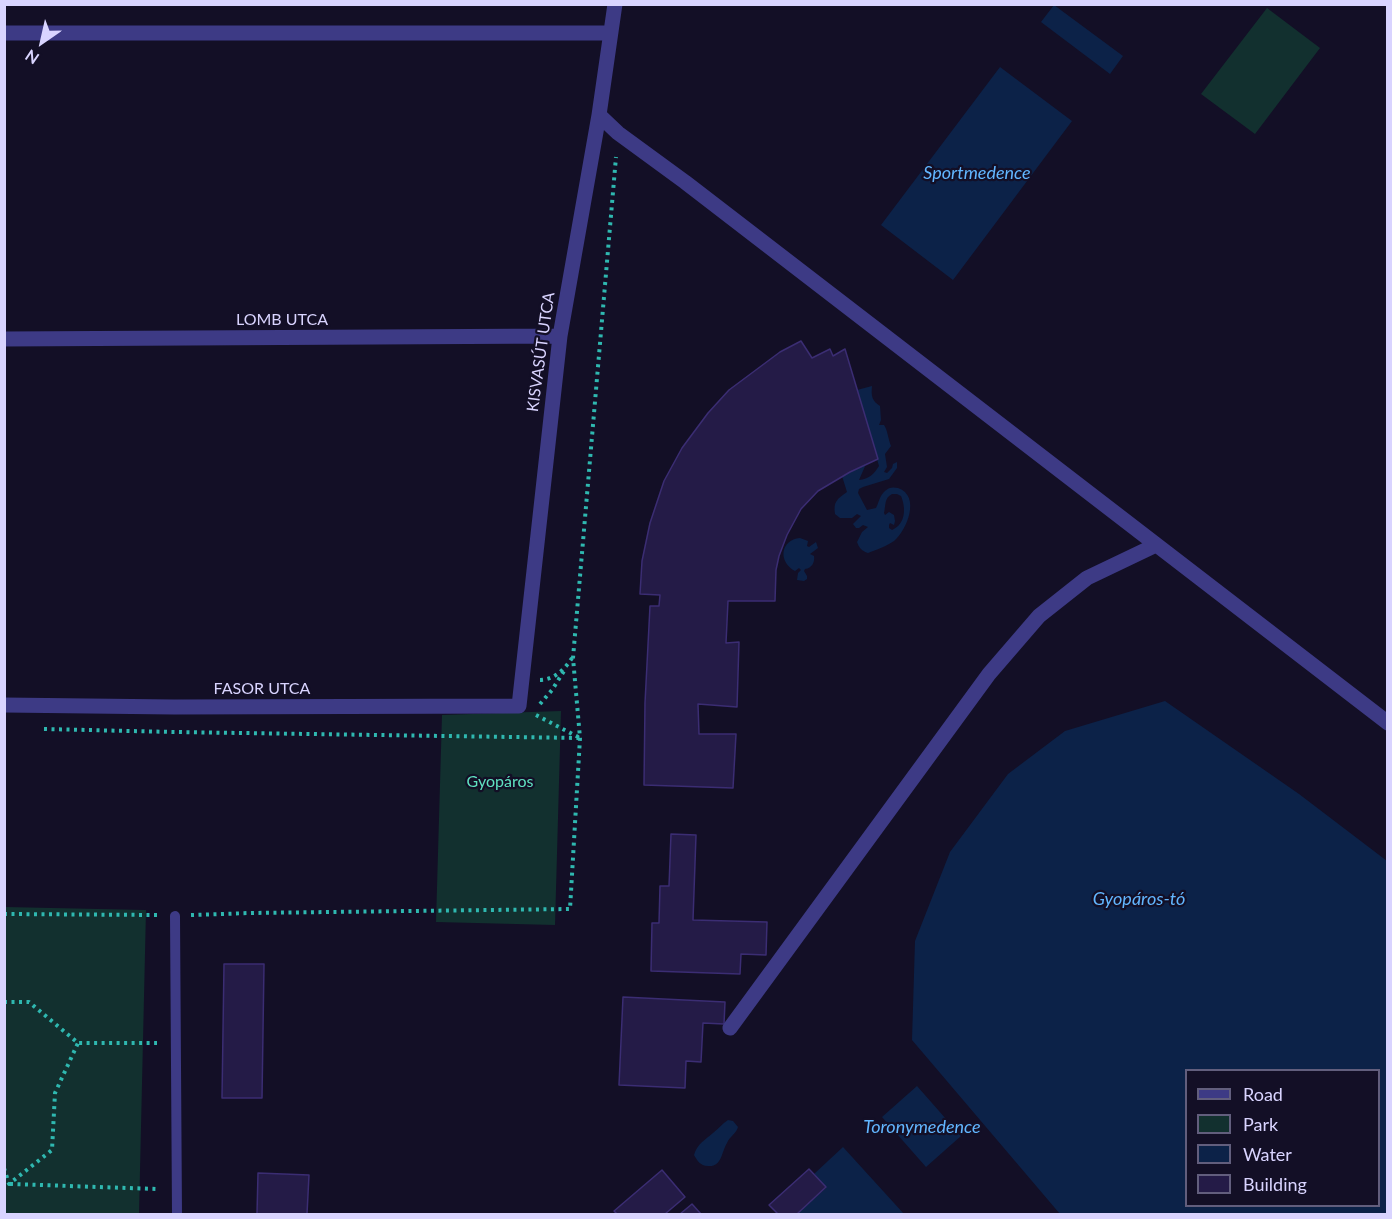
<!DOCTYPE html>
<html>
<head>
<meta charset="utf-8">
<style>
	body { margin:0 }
	#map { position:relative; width:1392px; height:1219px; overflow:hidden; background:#130f26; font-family:Lato,sans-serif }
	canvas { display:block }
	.frame { position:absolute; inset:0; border:6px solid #d9d4ff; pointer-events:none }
	.legend { position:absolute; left:1185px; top:1069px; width:195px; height:138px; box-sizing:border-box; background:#130f26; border:2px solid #625e7d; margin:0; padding:8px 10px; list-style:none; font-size:18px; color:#d9d4ff }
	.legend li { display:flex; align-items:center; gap:12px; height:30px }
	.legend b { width:30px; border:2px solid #625e7d }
	.north { position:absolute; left:12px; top:12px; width:60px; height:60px; -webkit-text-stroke:4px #130f26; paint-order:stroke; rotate:214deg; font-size:16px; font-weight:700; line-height:24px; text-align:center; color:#d9d4ff }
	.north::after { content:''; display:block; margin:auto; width:21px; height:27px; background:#d9d4ff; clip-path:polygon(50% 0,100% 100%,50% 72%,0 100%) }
</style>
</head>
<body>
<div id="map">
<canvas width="1392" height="1219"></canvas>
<div class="frame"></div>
<ul class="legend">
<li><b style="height:8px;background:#3d3a85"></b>Road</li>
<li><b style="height:16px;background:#12302f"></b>Park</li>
<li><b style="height:16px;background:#0c2248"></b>Water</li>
<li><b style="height:16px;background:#241b47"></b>Building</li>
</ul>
<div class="north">N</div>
</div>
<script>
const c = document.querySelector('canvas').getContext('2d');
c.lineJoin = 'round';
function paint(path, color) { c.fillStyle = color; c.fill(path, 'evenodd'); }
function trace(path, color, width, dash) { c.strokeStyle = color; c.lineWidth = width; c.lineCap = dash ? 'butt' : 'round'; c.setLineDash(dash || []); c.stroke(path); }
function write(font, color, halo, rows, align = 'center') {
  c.font = font + ' Lato,sans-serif'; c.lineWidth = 4.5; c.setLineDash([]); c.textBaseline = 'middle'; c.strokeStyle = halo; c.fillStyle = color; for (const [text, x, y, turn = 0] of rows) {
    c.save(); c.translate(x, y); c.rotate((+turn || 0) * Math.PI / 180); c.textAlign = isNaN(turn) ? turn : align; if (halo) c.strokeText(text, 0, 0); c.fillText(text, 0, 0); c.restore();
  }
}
paint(new Path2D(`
	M1267,8L1320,48L1255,134L1201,94Z
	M561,711L555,925L436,922L442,715Z
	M5,907L146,910L139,1214H5Z`), '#12302f');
paint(new Path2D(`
	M1054,5L1123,56L1110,74L1041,22Z
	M1000,67L1072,121L953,280L881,225Z
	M872,386C871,396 872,401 880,406L881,420L879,425H884C888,431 888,439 891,446L885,454L887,467L884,472L887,473L892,468L893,464L897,462V468L889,479L863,487L859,489L858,493L867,510L876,508C879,502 880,495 885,491C889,487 893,487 898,488C921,496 907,530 894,541C887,546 876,550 868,553C862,551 859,548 857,542L862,532L868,527L863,525L859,528H856L853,524L861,516L857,514L852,518H840L835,514C833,502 837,499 847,492L842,476L866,464L859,480C869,479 874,474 879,466L857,390ZM892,494H897L901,496C906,508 906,524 892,530L889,528V525L890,523L894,525L895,521L894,515L889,512L885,515L884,513C886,505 884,498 892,494Z
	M800,538L808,541L807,546L809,547L816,542L818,548L810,554L814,556C815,562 812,568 805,569L804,571L807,576V579L804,581L797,580L798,573L801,570L799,568L795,571C778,562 780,540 800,538Z
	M1165,701L1299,794L1387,861V1214H1060L912,1040L915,941L950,852L1008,774L1065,731ZM1186,1070H1378V1206H1186Z
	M917,1086L961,1136L926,1167L882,1117Z
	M728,1120L733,1121L738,1127C736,1134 730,1136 727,1143C721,1153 722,1167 708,1166C700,1166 697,1160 694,1155C697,1144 705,1140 713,1133C719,1128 722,1124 728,1120Z
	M843,1147L904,1214H797L826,1188L814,1174Z`), '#0c2248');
const building = new Path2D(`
	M801,341L812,358L830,349L833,356L845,349L878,459L850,472L818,491L801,509L787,535L779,556L776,570L775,601H728L726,643L739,642L737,707L698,704L699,734H736L733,788L644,785L645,703L650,606H659L660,595L640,594L642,561L650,523L664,481L682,448L708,413L729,390L780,352Z
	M671,834L696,835L693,920L767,922L766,955L741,954L740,974L651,971L652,923H659L660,886H669Z
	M224,964H264L262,1098H222Z
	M623,997L725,1002L724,1024L703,1023L701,1062L686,1061L685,1088L619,1085Z
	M809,1169L826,1187L797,1214H778L769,1205Z
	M662,1170L685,1197L665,1214H617L614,1211Z
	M258,1173L309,1175L307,1214H257Z
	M692,1204L701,1214H680Z`);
paint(building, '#241b47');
trace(building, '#3b2d73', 1.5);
trace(new Path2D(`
	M540,680C554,680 565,669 572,658
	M540,704L552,690L564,671
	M536,715L580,738
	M44,729L174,732L580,738
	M4,914L157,915
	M191,915L250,913L570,909L580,738L573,658L616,157
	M4,1002H29L78,1043H157
	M4,1168L9,1184L52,1150L55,1093L78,1043
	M10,1184L158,1189`), '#2fb8b0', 4, [3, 4.5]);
trace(new Path2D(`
	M175,916L177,1214`), '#3d3a85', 10);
trace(new Path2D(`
	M4,33H610
	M599,115L618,133L685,182L1388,723
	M4,339L560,336
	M4,705L174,707L519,706L560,336L599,115L615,4
	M730,1028L989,674L1039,616L1087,578L1156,545`), '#3d3a85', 15);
write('16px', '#d9d4ff', '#130f26', [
	["LOMB UTCA",282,320],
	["KISVASÚT UTCA",541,352,-82],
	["FASOR UTCA",262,689]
]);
write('16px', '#5fe0c0', '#130f26', [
	["Gyopáros",500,782]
]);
write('italic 18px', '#62b6ff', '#130f26', [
	["Sportmedence",977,173],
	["Gyopáros-tó",1139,899],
	["Toronymedence",922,1127]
]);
</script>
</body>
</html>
